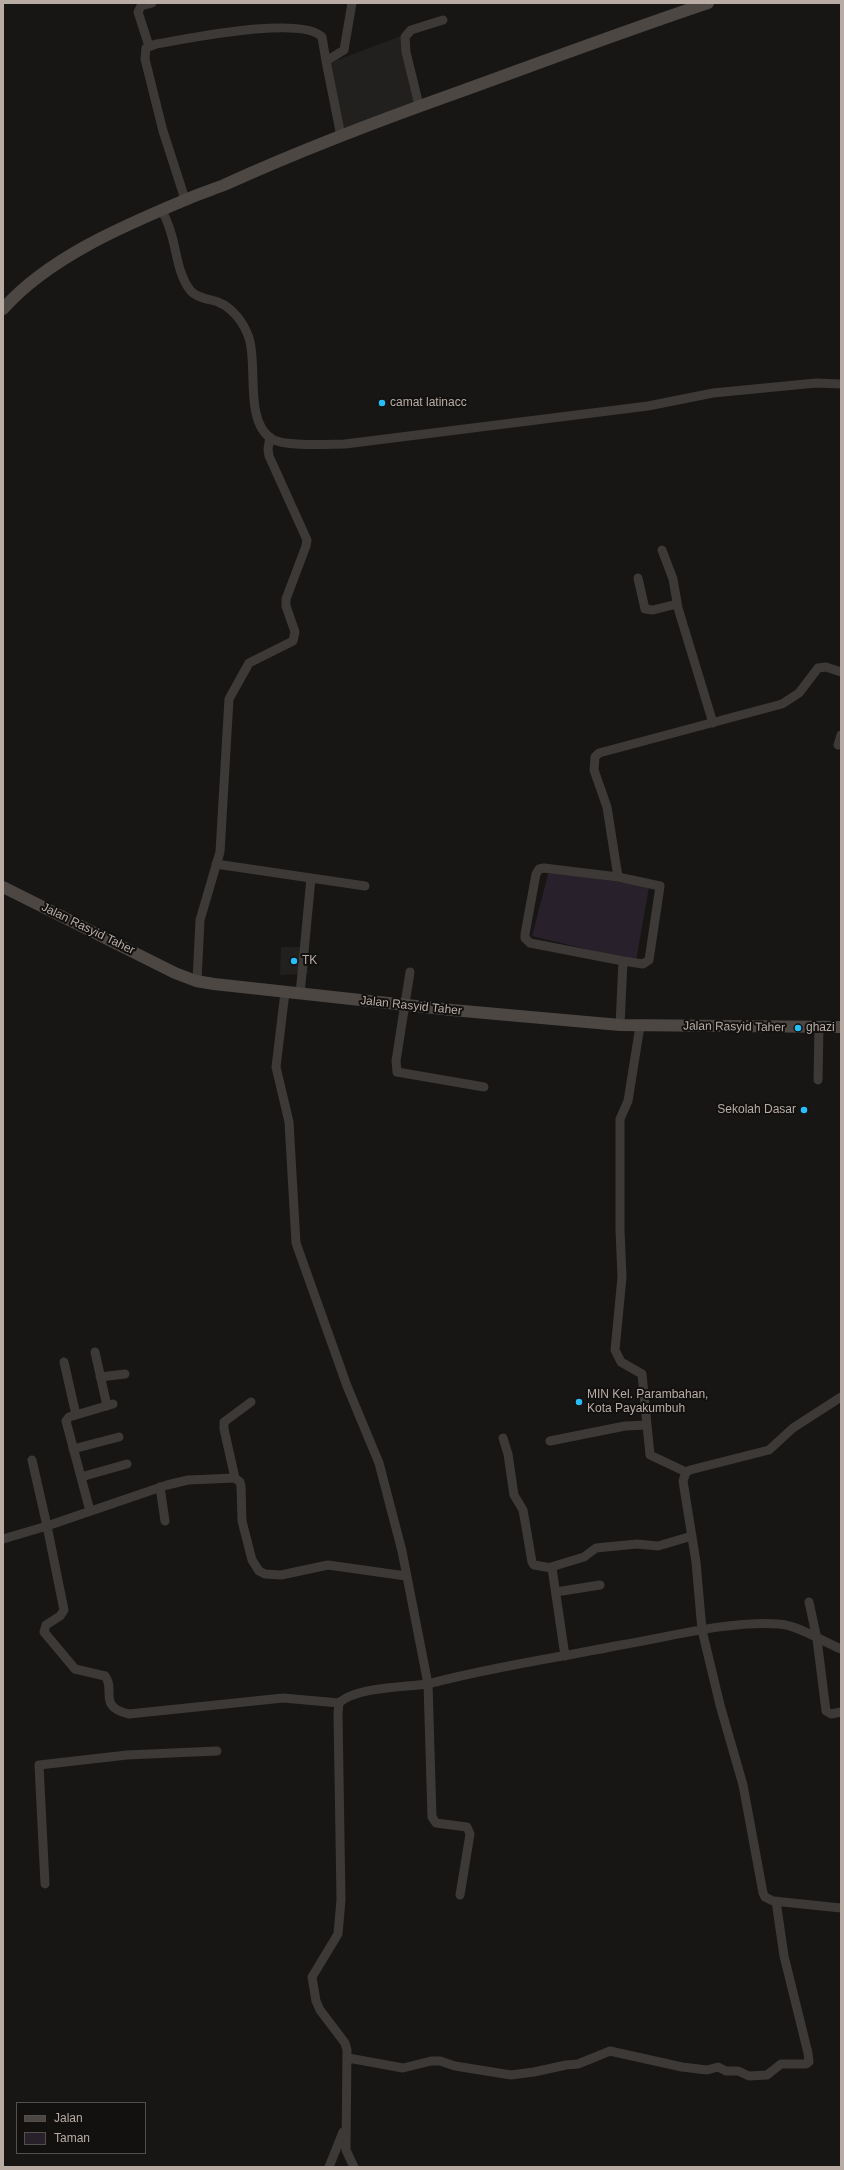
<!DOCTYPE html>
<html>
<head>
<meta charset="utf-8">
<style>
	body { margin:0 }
	#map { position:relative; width:844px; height:2170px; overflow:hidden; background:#171615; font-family:Arial,sans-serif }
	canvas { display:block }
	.frame { position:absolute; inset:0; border:4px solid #b9aca5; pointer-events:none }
	.legend { position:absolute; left:16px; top:2102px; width:130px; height:52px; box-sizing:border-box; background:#121110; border:1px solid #554f4c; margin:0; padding:5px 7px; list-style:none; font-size:12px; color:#b9aca5 }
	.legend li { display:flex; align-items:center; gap:8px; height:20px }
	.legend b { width:20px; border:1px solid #554f4c }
</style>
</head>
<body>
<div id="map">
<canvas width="844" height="2170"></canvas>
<div class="frame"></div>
<ul class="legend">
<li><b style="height:5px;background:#4d4743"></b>Jalan</li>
<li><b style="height:11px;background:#28212b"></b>Taman</li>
</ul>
</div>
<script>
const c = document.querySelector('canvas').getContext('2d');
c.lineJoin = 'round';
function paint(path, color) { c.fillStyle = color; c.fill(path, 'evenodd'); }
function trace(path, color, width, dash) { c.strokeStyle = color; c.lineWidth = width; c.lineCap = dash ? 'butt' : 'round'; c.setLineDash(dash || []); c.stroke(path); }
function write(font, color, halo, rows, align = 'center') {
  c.font = font + ' Arial,sans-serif'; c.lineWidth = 4; c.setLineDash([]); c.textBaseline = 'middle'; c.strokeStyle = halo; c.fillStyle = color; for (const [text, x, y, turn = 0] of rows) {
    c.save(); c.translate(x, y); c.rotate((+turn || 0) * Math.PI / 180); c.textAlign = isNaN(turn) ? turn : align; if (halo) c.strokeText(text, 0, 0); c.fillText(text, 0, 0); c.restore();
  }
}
paint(new Path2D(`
	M401,36L416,103L344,132L329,63Z
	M281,947H306L308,974L280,975Z`), '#21201e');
paint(new Path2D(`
	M549,871L649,887L636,961L532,936Z`), '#28212b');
trace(new Path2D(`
	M149,46L138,12L141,6L152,3
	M419,105L406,52L405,37L411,30L443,20
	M341,136L326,61L344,50L352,3
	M185,199L163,131L145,59L146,48L156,44C187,39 301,15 322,37L326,61
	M162,210C165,217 168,223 170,230C177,250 177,273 190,290C196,298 209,299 218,302C233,308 244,323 249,338C258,365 244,422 272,439C285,447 329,444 345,444L648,406L713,393L816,383L841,384
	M662,550L673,579L678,608L713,723
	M638,578L645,609L653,610L677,604
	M838,745L841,735
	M216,864L365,886
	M618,877L607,807L594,770L595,757L599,753L782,704L799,693L818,668L826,667L841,672
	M410,972L396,1061L397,1072L484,1087
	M197,981L200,920L220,852L229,699L249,663L293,641L295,632L286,606V599L306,546L307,540L269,456L268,449L270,437
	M285,992L276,1067L289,1122L296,1243L347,1386L379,1463L402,1551L428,1684C491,1667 556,1658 621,1645C668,1637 732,1620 779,1624C797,1625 824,1642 841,1649
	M300,994L311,878
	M620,1025L623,961L643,964L649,960L660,886L618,877L544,868L539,869L536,874L525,934V938L530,943L623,961
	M640,1026L628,1101L620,1119V1230L622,1277L615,1350L621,1362L642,1374L647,1425
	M818,1080L819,1027
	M95,1352L107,1406
	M64,1362L76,1415
	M100,1377L125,1374
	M841,1397L793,1428L769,1450L690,1470L686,1472L683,1481L696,1562L702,1630L720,1705L743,1785L763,1893L765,1897L773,1901L841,1908
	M503,1438L508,1454L514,1495L523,1510L532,1562L534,1565L552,1568L565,1656
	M550,1441L625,1426L647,1425L650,1455L686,1472
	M73,1449L119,1437
	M81,1477L127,1464
	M235,1478L224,1429V1422L251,1402
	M160,1487L165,1521
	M90,1511L66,1421L69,1417L113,1404
	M3,1539L47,1526L32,1460
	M551,1567L584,1557L596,1548L637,1544L658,1546L692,1536
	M556,1592L600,1585
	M809,1602L817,1639L826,1711L831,1714L841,1712
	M339,1703L283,1698L129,1714C97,1707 116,1689 105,1676L75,1669L44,1632L46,1625L60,1616L64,1610L47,1526L167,1485L188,1480L235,1478L240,1482L241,1486L242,1521L252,1560L259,1571L265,1574L281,1575L328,1565L406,1576
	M45,1884L39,1765L127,1755L217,1751
	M348,2058L403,2068L431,2061H440L455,2066L511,2075L534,2072L566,2065L578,2064L610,2051L682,2067L707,2070L718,2067L726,2071H738L749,2076L767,2075L781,2064H806L809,2062L808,2053L784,1956L776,1901
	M329,2167L343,2132
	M354,2167L346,2150L347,2050L345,2043L320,2010L316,2001L312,1977L338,1934L341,1900L338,1713L339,1703C356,1687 405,1687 428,1684L432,1817L436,1823L467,1827L470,1834L460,1895`), '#3d3936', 9);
trace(new Path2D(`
	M3,309C48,258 123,226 185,200C198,194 211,190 224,185C301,150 380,120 459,92C542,62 624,31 708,3
	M3,887L175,973L196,981L214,984L452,1010L620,1025L841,1027`), '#4d4743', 12);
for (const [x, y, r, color] of [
	[382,403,4,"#25beff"],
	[294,961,4,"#25beff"],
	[798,1028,4,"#25beff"],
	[804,1110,4,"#25beff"],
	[579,1402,4,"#25beff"]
]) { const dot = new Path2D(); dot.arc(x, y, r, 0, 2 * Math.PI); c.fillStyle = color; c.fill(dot); trace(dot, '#121110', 1.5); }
write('12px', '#b9aca5', '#121110', [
	["camat latinacc",390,403],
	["TK",302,961],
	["ghazi",806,1028],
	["Sekolah Dasar",796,1110,"right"],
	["MIN Kel. Parambahan,",587,1395],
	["Kota Payakumbuh",587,1409]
], 'left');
write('12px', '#b9aca5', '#121110', [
	["Jalan Rasyid Taher",88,929,26],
	["Jalan Rasyid Taher",411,1006,6],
	["Jalan Rasyid Taher",734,1027,1]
]);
</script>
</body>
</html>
